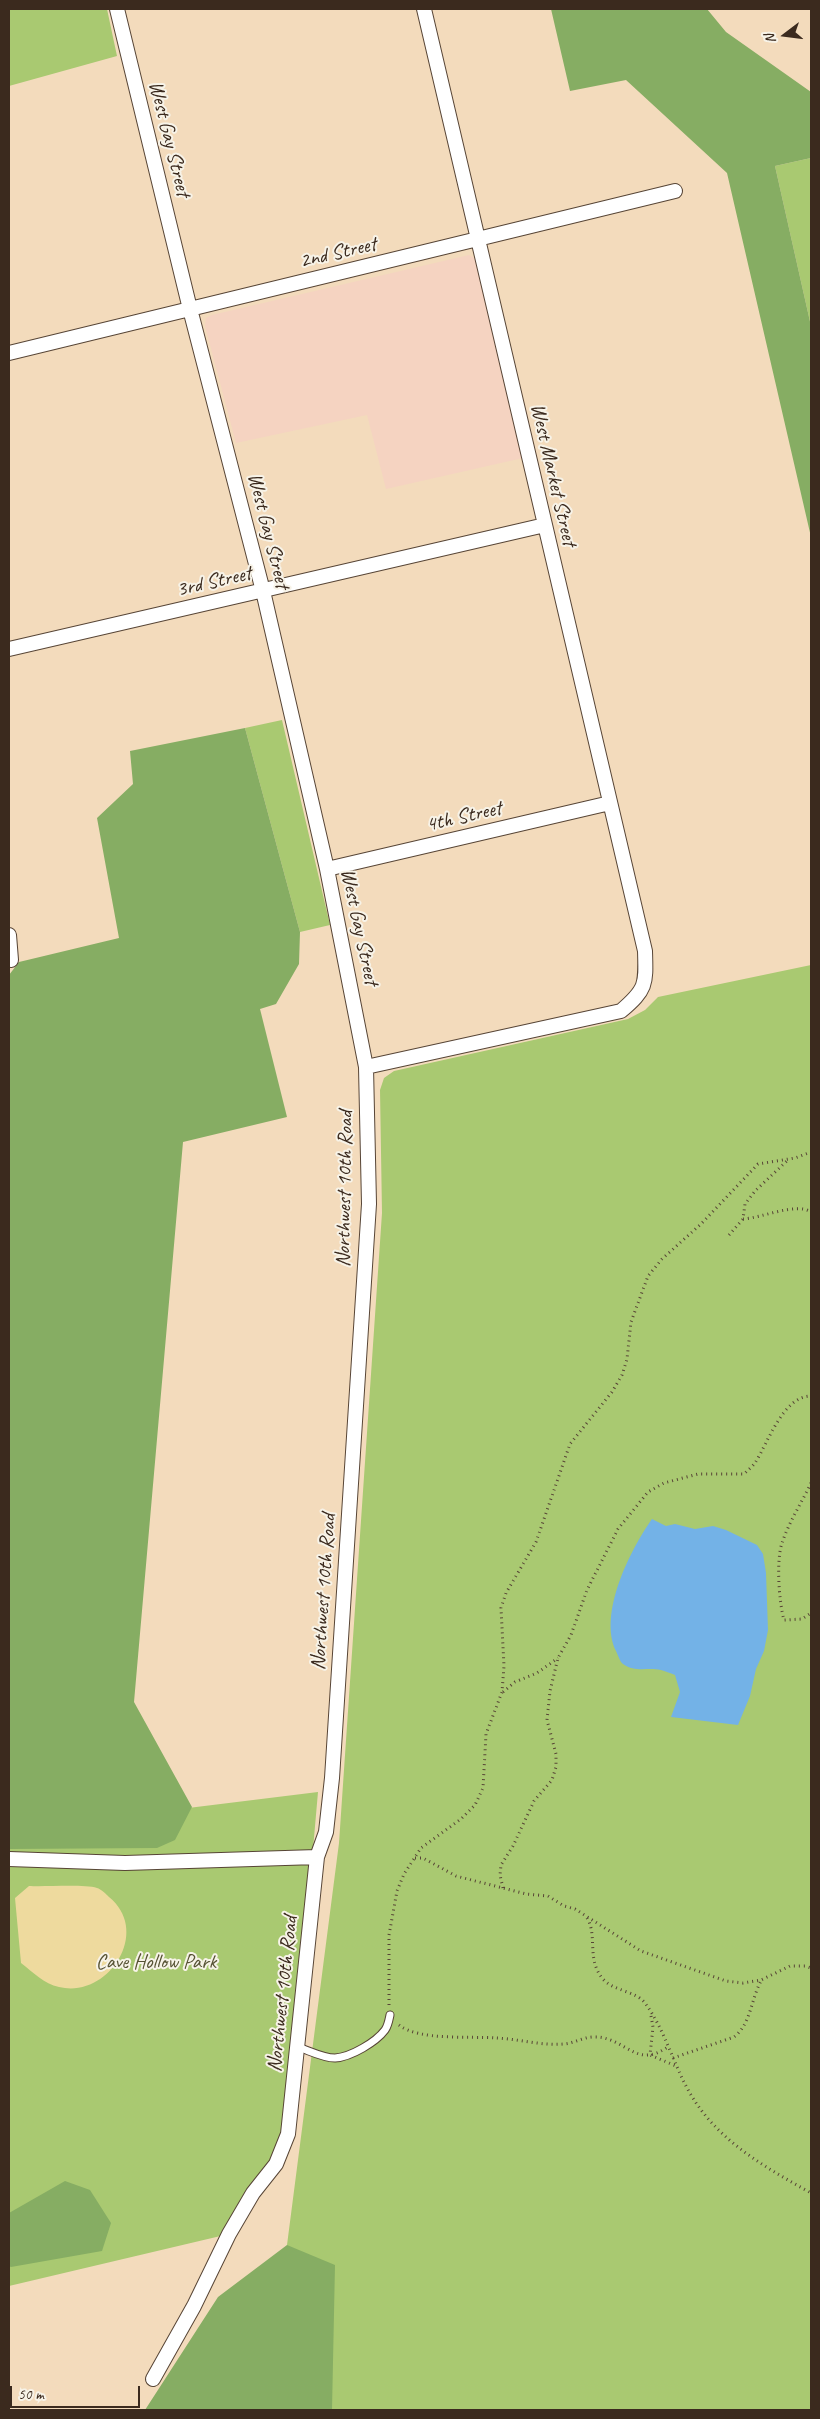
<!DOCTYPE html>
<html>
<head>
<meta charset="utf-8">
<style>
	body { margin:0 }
	#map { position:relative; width:820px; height:2419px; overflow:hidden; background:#f3dbbc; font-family:Caveat,sans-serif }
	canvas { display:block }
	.frame { position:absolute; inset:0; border:10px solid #3b2a1e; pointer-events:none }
	.north { position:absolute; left:760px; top:10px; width:50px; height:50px; -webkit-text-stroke:4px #f7f3e8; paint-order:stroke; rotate:255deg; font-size:14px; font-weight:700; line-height:20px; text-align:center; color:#3b2a1e }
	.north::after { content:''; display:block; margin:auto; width:18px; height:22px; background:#3b2a1e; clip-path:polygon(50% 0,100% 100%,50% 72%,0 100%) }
	.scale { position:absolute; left:10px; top:2386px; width:130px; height:22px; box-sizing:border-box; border:2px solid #3b2a1e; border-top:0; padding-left:6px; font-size:15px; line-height:18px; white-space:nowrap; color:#3b2a1e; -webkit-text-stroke:4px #f7f3e8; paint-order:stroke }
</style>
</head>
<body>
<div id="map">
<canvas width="820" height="2419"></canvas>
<div class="frame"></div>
<div class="north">N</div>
<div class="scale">50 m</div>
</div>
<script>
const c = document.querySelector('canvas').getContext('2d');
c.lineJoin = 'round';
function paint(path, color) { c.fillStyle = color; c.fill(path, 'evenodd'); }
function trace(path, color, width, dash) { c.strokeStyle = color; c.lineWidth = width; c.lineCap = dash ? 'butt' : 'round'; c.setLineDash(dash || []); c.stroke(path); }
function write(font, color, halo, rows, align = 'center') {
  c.font = font + ' Caveat,sans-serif'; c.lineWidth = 4; c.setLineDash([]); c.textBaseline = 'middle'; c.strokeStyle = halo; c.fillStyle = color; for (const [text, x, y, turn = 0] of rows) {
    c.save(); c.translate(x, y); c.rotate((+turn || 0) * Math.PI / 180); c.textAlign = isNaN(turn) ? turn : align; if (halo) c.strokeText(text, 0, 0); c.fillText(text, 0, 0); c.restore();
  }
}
paint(new Path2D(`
	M469,255L474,258L477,266L523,458L386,489L367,415L236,443L205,326L206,318L212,315Z`), '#f5d3c1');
paint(new Path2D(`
	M9,9H107L117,56L9,86Z
	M811,158V326L775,166Z
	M282,720L330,925L300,932L245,728Z
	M811,965V2410H274L287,2245L339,1843L382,1213L380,1090L384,1078L394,1071L628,1019L645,1010L658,997Z
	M9,1719L34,1827L318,1792L288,2134L229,2234L9,2286Z`), '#a9c971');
paint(new Path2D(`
	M551,9H707L726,32L811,92V158L775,166L811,326V537L727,173L626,80L570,91Z
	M245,728L300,932L299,964L276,1004L260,1009L287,1117L183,1142L134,1702L192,1807L175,1840L157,1848L9,1849V975L19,962L119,938L97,818L133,784L130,751Z
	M65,2181L90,2190L111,2223L102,2251L11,2267L9,2266V2213Z
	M287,2245L335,2265L332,2410H145L218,2297Z`), '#86ad63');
paint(new Path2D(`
	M29,1886C45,1887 84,1884 97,1888C101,1889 106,1894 109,1897C152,1932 108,1999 59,1987C44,1984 33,1972 21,1963L15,1898Z`), '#eeda9e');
paint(new Path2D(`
	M652,1519L666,1526L675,1524L695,1529L713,1526L726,1530L757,1545L763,1554L766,1573L768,1630L764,1651L756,1669L750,1696L738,1725L671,1717L680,1692L675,1675C670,1673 665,1671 661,1670C647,1667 636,1673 623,1664C620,1662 618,1655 616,1651C598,1614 630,1550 652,1519Z`), '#73b2e7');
const service = new Path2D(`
	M298,2047C310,2051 323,2058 335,2058C351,2057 376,2042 385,2030C388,2026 389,2020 390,2015`);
const minor = new Path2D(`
	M117,9L190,309L263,591L327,869L366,1067L369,1204L332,1778L326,1832L317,1857L288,2134L276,2164L253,2193L229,2234L194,2306L153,2379
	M9,353L675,191
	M9,649L545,525
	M327,869L610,803
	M9,935L11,960
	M366,1067L621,1011C647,989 646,984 645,951L424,9
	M9,1859L125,1863L317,1857`);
trace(service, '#574536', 9);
trace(minor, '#574536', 16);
trace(new Path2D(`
	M743,1219C762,1218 796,1202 811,1212
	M729,1235L743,1219L745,1204L755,1191L789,1159
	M811,1483C802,1502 789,1522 782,1543C776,1561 779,1602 784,1620L802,1619L811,1613
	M503,1692L515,1682L537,1673L558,1658
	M415,1858H423L456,1876L526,1894L548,1896L564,1906L575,1909L641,1951L726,1981L743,1983L761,1980L790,1966H805L811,1968
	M503,1888L500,1875L501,1865L513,1846L534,1801L552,1780L556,1767V1754L547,1720L550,1691L558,1658L571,1635L587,1590L618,1529L648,1492L664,1483L698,1474H744C748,1470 752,1467 755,1463C768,1443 783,1396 811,1396
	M587,1918C598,1936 586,1959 603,1979C613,1991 636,1991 645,2003C663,2027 672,2059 686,2086C713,2138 761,2165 811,2193
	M389,2005V1935L397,1891L404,1874L421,1848L461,1819L475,1805L483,1788L486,1734L502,1692L504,1666L501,1608L506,1593L536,1542L570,1444L612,1392L622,1375L627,1359L631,1322L648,1276L662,1259L701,1224L758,1164L795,1158L811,1152
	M651,2016L653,2027L650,2055L676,2066
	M399,2025C419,2041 471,2036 496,2038C519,2039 542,2046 564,2044C575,2043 583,2037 594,2037C616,2036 631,2056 647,2055C655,2055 661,2051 668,2047
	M673,2058L734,2037C751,2024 751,1999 761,1981`), '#574536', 3, [1, 4]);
trace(service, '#fff', 7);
trace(minor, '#fff', 14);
write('21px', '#3b2a1e', '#f7f3e8', [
	["West Gay Street",169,139,76],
	["2nd Street",338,253,-13],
	["West Market Street",553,475,77],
	["West Gay Street",268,531,76],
	["3rd Street",214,582,-13],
	["4th Street",464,817,-13],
	["West Gay Street",359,927,78],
	["Northwest 10th Road",345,1189,-89],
	["Northwest 10th Road",324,1592,-86],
	["Northwest 10th Road",283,1994,-84]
]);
write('21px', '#565233', '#f7f3e8', [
	["Cave Hollow Park",156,1962]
]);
</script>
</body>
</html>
